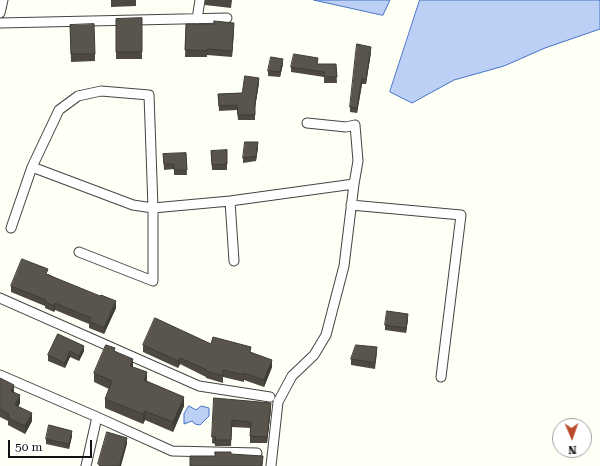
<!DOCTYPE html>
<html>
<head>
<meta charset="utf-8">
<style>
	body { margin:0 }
	#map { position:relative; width:600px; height:466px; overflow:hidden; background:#fefff5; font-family:"Roboto Serif",serif }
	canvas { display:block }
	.north { position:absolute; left:552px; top:418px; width:40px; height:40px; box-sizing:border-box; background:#fff; border:1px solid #a0a0a0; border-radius:50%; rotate:178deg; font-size:11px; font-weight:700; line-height:16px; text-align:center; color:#111 }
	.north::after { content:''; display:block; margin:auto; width:14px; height:18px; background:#bc4b2d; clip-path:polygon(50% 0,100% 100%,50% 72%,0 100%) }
	.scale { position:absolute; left:8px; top:440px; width:84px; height:18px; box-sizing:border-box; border:2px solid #111; border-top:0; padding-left:5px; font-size:12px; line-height:14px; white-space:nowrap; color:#111; -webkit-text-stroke:3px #fff; paint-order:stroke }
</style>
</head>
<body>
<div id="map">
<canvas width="600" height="466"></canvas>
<div class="north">N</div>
<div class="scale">50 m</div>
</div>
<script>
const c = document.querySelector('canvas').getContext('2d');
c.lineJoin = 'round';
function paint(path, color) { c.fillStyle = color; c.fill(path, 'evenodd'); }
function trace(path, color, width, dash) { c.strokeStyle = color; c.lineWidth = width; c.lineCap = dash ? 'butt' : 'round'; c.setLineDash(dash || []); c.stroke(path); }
const water = new Path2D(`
	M314,0H390L383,15Z
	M420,0H600V29L545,48L504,66L454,80L412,103L390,92Z
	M189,406L196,410L201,406L209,408V416L200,425L195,424L192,421L184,424V414Z`);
paint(water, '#bbd0f4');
trace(water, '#4572c8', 1);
const street = new Path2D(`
	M0,13L3,0
	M197,19L200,0
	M0,23L227,18
	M32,167L133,205L153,208L230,201L354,184
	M230,201L234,261
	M351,205L461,215L441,377
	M11,228L32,167L59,110L78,96L101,91L149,95L153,208V281L79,252
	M0,298L199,386L270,397
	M0,375L97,417L172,451L257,453
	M86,466L97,417
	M271,466L278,402L292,376L314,355L326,335L344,266L354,184L358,161L355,125L346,127L307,123`);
trace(street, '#444', 11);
trace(street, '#fff', 9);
paint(new Path2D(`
	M111,0H136V6L111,7Z
	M205,0H232L231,8L205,5Z
	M142,18V59H116V19Z
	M186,24L234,29L232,57L207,55V57H185Z
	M70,25L95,54V61L71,62Z
	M371,52L366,84H362L357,113L350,112V107Z
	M283,64L280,77L268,76V71Z
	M318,64H336L337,83H324V77L291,72V67Z
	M259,83L255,107V120H238L237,110L219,111L218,94L242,93Z
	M258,147L256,161L243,163V158Z
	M227,150V170H212L211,151Z
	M186,153L187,175H174V169L164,170L163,154Z
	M48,274L116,308L104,334L89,328V324L55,310L54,312L45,308V306L11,292V286Z
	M408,319L406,333L385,330V325Z
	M58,334L84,351L79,361L70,357L65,368L48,361V355Z
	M211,344L251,352L272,367L264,387L244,380V382L223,377V383L206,378V377L180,364L178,368L143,352V345Z
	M115,351L133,367L147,381L184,406L173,432L145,420L143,424L105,408V399L109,389L94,382V373Z
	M377,352L375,369L351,365V359Z
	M0,378L14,392L20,403L18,407L32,421L25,434L8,425V421L0,417Z
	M214,398L271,409L267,443H250V428L232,427L231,446H215V444L212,443Z
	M72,436L69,449L46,444V439Z`), '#4d4942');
paint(new Path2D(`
	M234,23V29L232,57V51Z
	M371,47V52L366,84V79Z
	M283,59V64L280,77V72Z
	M259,78V83L255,108V103Z
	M362,78V84L357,113V108Z
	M258,142V147L256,161V156Z
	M116,301V308L104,334V328Z
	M55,303V310L54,312V306Z
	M408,314V319L406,333V328Z
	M84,346V351L79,361V356Z
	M70,351V357L65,368V363Z
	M180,358V364L178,368V361Z
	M133,359V368L130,366Z
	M272,360V367L264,387V380Z
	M147,372V382L144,380Z
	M14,385V393L11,391Z
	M20,395V403L15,413V405Z
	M184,397V406L173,432V422Z
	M271,403V409L267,443V437Z
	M145,411V420L143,424V414Z
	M32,413V421L25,434V426Z
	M72,431V436L69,449V444Z
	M127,438V444L121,466H119Z`), '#3e3c36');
const building = new Path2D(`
	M142,18V52H116V19Z
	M214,21L234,23L232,51L207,49V51L185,50L186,24H214Z
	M94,24L95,54H71L70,25Z
	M357,44L371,47L366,79L362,78L357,108L350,107Z
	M294,54L318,58L317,64H336L337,77H324V72L291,67Z
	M271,57L283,59L280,72L268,71Z
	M245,76L259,78L255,103V115H238L237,105L219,106L218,94L242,93Z
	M245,142H258L256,156L243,158Z
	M227,150V164L212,165L211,151Z
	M186,153L187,170H174V164H164L163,154Z
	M22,259L48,269L46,274L100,296L101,295L116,301L104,328L89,321L91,318L55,303L54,306L45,302L46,300L11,286Z
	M387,311L408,314L406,328L385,325Z
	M155,318L211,344L213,337L251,347L250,352L272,360L264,380L244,373V375L223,370V376L206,371L207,370L180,358L178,361L143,345Z
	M58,334L84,346L79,356L70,351L65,363L48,355Z
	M106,345L115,348L114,351L133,359L130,366L147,372L144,380L184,397L173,422L145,411L143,414L105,399L112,381L94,373Z
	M356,345L377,347L375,363L351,359Z
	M0,378L14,385L11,391L20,395L15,405L32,413L25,426L8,418L9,414L0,409Z
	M214,398L271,403L267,437L250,436L251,422L232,420L231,440H215L216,437H212Z
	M49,425L72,431L69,444L46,439Z
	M107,432L127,438L119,466H99L100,465L98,464Z
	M215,452H231V454L263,456L262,466H190V456H215Z`);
paint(building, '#59554d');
trace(building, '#3e3c36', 1);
</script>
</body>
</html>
